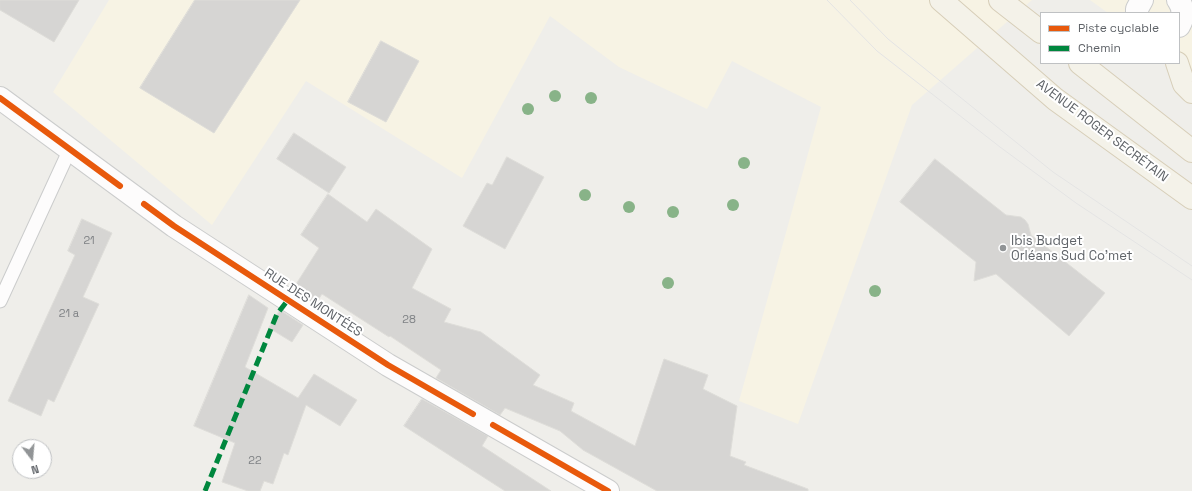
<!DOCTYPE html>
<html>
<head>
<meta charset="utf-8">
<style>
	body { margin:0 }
	#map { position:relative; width:1192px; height:491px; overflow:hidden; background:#efeeea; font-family:"Space Grotesk",sans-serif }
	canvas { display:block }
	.legend { position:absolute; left:1040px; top:12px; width:140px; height:52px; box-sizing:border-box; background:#fff; border:1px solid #bfc1c3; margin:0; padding:5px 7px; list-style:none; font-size:12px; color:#5f6368 }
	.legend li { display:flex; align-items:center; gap:8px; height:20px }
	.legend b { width:20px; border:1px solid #bfc1c3 }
	.north { position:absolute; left:12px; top:439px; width:40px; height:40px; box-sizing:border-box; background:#fff; border:1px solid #bfc1c3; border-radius:50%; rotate:164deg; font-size:11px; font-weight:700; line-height:16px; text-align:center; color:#5f6368 }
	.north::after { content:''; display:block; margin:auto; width:14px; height:18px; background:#919496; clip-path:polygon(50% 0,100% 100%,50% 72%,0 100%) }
</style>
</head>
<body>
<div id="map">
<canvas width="1192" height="491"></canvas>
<ul class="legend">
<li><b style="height:5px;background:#e8590c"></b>Piste cyclable</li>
<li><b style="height:5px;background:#00873e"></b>Chemin</li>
</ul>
<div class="north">N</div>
</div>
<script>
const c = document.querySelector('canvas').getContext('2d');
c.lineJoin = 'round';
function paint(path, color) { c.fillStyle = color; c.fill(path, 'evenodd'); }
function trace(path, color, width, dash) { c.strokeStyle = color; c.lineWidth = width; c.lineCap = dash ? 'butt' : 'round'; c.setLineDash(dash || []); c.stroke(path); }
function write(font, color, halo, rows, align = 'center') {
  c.font = font + ' "Space Grotesk",sans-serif'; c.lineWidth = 4; c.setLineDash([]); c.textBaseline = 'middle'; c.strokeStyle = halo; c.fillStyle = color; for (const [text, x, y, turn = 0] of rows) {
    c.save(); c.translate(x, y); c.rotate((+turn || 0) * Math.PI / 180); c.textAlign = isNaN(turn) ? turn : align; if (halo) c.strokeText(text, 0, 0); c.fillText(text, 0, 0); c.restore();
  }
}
paint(new Path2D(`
	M109,0H1032L912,105L798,424L739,401L821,107L732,61L707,109L619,67L550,16L462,178L306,81L212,225L53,92Z
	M1090,0H1192V73L1179,63V13H1108Z`), '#f7f3e4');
const building = new Path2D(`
	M0,0H79L54,42L0,10Z
	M195,0H300L214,133L140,88Z
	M381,41L419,61L386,122L348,102Z
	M294,133L346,167L329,193L277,159Z
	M507,157L544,177L505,249L463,226L487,183L492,185Z
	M935,159L1006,215L1021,217L1025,220L1028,224L1031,235L1105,293L1069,336L996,274L974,281L976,262L900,202Z
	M328,194L367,222L376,209L432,249L412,288L451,309L444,322L481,332L540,375L533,385L574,403L571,411L635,446L664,359L708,375L703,389L737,406L730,456L746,462L744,465L808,489V491H657L583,450L560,431L505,408L500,415L436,378L441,370L390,336L389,337L322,294L316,303L293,289L319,248L301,235Z
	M82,219L112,233L83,297L99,304L54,402L48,399L41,416L8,401L75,255L68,251Z
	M249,295L268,308L245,367L298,398L314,374L357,400L340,426L306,405L288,455L284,453L273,484L264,481L260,491H248L222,482L235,443L194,426Z
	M280,310L303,325L292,342L269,328Z
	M422,399L488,436L482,446L551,491H505L404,426Z`);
paint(building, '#d6d5d3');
trace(building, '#deddd9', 1);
const service = new Path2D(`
	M0,301L70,149`);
const minor = new Path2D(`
	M1178,0C1184,8 1184,17 1179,26
	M1137,13V9L1142,0
	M0,98L174,226L388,365L608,491`);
const primary = new Path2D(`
	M941,0L1055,99L1192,198
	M1000,0L1041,32
	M1080,63L1192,151
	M1177,63L1184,84L1192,92`);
trace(service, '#cbcccc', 15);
trace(minor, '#cbcccc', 24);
trace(primary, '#d7ceb8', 24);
trace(service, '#fdfcfc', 13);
trace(minor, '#fdfcfc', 22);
trace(primary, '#f4f2e9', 22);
trace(new Path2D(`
	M827,0L877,51L1000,147L1076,203L1192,280
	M850,0L888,39L1053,172L1192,266`), '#e4e4e4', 1);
trace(new Path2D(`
	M205,491L277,314L288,300`), '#00873e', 5, [10, 5]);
trace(new Path2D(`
	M0,98L120,186
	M144,204L174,226L388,365L473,414
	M493,425L608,491`), '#e8590c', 6);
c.fillStyle = '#88b388';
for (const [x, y] of [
	[555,96],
	[591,98],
	[528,109],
	[744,163],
	[585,195],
	[733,205],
	[629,207],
	[673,212],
	[668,283],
	[875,291]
]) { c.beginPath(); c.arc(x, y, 6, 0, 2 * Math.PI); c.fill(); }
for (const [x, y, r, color] of [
	[1003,248,4,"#919496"]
]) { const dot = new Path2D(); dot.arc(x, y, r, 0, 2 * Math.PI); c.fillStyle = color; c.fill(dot); trace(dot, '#fff', 1.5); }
write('11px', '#7e8184', null, [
	["21",89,241],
	["21 a",69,314],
	["28",409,320],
	["22",255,461]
]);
write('13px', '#5f6368', '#fff', [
	["AVENUE ROGER SECRÉTAIN",1102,131,37],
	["RUE DES MONTÉES",313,303,33]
]);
write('13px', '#5f6368', '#fff', [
	["Ibis Budget",1011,241],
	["Orléans Sud Co'met",1011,256]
], 'left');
</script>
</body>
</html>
